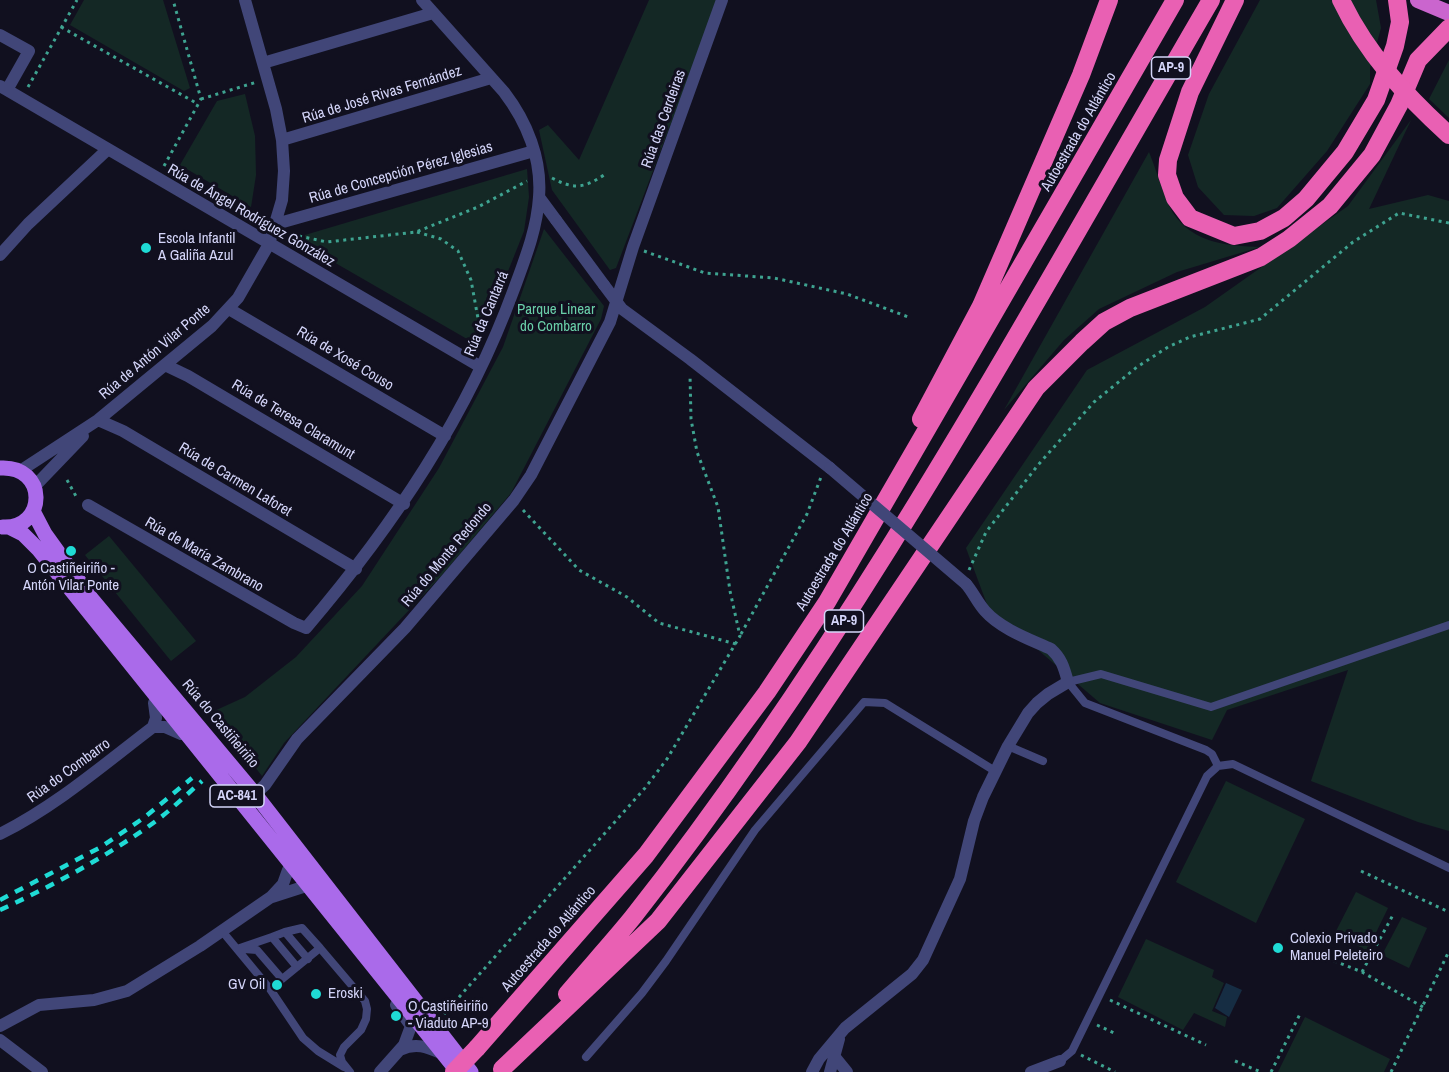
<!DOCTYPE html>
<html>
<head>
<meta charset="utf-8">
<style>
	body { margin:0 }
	canvas { display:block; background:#11101f }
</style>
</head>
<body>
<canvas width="1449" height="1072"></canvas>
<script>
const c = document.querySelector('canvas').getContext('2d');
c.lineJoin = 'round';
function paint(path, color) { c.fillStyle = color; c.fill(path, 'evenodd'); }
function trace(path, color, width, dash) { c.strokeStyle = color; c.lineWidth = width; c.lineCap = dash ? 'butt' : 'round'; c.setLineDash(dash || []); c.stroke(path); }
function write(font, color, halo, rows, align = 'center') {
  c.font = font + ' "Archivo Narrow",sans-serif'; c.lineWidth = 6; c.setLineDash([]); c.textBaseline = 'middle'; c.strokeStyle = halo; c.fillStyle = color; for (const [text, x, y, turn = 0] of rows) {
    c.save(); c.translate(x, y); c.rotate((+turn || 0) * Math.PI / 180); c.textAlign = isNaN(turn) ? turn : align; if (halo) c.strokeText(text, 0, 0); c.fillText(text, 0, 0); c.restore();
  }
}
paint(new Path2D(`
	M84,0H163L190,88L184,91L70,25Z
	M649,0H718L616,268L610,270L552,190L539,130L548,125L579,160Z
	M1260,0H1376L1381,28L1370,68V84L1327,151L1277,208L1254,216L1224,215L1198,187L1188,155L1209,94Z
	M1449,60V118L1429,99Z
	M245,94L255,136L256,175L251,207L180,165L217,101Z
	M1411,120L1369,209L1428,195L1449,201V831L1418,822L1311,781L1348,670L1227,710L1212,740L1100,703L988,607L966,548L1087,370L1205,307L1348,206Z
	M1149,152C1156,169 1164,198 1173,213C1193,243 1227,246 1260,247L1177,272L1099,309L1064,340L1004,410Z
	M527,169L529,197L524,231L480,342L474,343L306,246L305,235Z
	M544,229L604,306L601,319L511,493L442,575L284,743L262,776L212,712L245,697L296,657L362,586L439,468L503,347Z
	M109,536L196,641L171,661L85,555Z
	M1226,781L1305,819L1256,923L1176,882Z
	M1356,892L1388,908L1367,951L1335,933Z
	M1402,917L1427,928L1409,968L1382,955Z
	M1146,939L1214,970L1212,977L1224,983L1212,1011L1227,1017L1225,1027L1194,1013L1183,1030L1118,997Z
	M1305,1017L1390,1059L1384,1072H1278Z`), '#142825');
paint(new Path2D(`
	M1226,983L1242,990L1229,1017L1215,1008Z`), '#162d43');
trace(new Path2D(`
	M61,27L198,104
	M28,87L77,0
	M201,99L257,82
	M164,166L201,99L173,0
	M552,178C573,189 583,189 604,175
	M417,232L441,239L458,251L471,280L481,335
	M299,236L327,242L416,232L478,207L527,181
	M644,251L705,273L774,278L847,294L911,318
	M67,480L77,498
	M523,510L579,570L627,597L659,623L736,644
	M969,570L986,532L1038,465L1094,402L1137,367L1168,347L1190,337L1260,319L1353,242L1399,213L1449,223
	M741,634L807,514L821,477
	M1361,871L1449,912
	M1327,958L1362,972L1423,1007
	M1362,972L1394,913
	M1110,1000L1206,1045
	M444,1014L645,788L667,759L740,636L730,591L718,507L697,452L691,419L690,375
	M1097,1025L1114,1033
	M1081,1055L1115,1072
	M1235,1061L1261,1072
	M1271,1072L1300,1014
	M1391,1072L1449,951`), '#3ea390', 3, [3, 4.5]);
trace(new Path2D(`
	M1008,746L1043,761
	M1218,766L1212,754L1206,750L1085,703L1068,682L1101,674L1211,707L1449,625
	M222,931L270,989L320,948L365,1001L367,1009L366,1019L361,1030L344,1047L340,1055L342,1062L350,1072
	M285,932L302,928L320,948
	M272,937L285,932L308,959
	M237,949L272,937L297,967
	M244,949L257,950L282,979
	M270,989L303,1038L318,1051L344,1067
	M586,1057L642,993L666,961L755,830L864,702L885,703L995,771
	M1060,1061L1072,1051L1207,776L1218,766L1233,764L1449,868`), '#414678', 8);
trace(new Path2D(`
	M0,35L29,51L7,90L0,86
	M263,63L433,13
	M7,90L481,367
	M282,140L491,78
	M539,197L556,220
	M276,224L534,151
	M0,255L28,224L108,149
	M604,285L622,309L690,359L830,468
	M229,309L445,436
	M165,365L188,376L404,504
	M98,420L123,431L356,569
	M20,471L98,420L212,326L238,298L269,244L282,200L284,171L282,140L276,109L245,0
	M34,487L83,436
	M88,505L294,623L306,628C393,526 468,415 514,289C525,259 537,229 539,197C542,159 527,122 504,92L422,0
	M153,727H165L181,734
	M255,794L265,785L297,739L405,628L514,500L531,475L610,322L633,247L722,0
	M0,834C56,806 103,765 153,727L156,718L154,703
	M272,897L303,887
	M0,1026L39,1005L94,1000L127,991L200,946L271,897L283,884L288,870
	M0,1040L42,1072
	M400,1050C416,1042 427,1047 443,1054
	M834,1056L847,1072
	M380,1072L404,1045L411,1026L396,1005
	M812,1072L819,1059L845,1028L912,974L923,960L960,879L974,821L983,797L1008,746L1028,713L1037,703L1048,694L1068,682C1064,668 1062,659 1051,649C1029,639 1001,629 985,611C977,602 973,592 966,584
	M830,1072L839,1039
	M1031,1072L1060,1061`), '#414678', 12);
trace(new Path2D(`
	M0,468C48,465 47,529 3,527
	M33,511L45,534L91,598L255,794L471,1072
	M9,527L23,534L39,550L458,1072`), '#aa6aea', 15);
trace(new Path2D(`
	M1418,0L1449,13`), '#ca65ce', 16);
trace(new Path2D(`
	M1235,0L1190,92L1168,160L1167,175L1175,198L1190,218L1234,236L1260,231L1284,218L1306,199L1345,152L1376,100L1395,46L1400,22L1397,0
	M921,419L981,306L1081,75L1109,0
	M567,994C589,968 612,943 633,917C857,632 1029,312 1211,0
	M477,1048L646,855L767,692L827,602L1175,0
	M502,1069L658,921L798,742L1036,388L1082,342L1104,322L1130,308L1261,257L1289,239L1330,206L1372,155L1399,105L1418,60L1449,28`), '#e960b3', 18);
trace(new Path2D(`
	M0,900L101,847L145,817L192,778
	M0,910C52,886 102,859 149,826C168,813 185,796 202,781`), '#1fdbd5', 4.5, [9, 8]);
trace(new Path2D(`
	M556,220L604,285
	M830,468L966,584`), '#414678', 12);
trace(new Path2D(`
	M1341,0C1366,53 1406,96 1449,135
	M454,1072L477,1048`), '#e960b3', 18);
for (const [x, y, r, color] of [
	[146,248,6,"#1fdbd5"],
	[71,551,6,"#1fdbd5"],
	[1278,948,6,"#1fdbd5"],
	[277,985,6,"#1fdbd5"],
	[316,994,6,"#1fdbd5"],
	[396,1016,6,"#1fdbd5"]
]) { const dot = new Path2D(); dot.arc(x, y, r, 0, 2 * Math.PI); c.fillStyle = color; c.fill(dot); trace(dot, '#11101f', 2); }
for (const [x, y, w] of [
	[1171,68,39],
	[844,621,39],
	[237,796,54]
]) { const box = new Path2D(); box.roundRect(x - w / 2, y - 11, w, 22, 4.5); c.fillStyle = '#11101f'; c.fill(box); trace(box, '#d4d5f9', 1.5); }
write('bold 14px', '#d4d5f9', null, [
	["AP-9",1171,68],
	["AP-9",844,621],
	["AC-841",237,796]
]);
write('15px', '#d4d5f9', '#11101f', [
	["Rúa de José Rivas Fernández",382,95,-17],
	["Rúa das Cerdeiras",664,119,-70],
	["Autoestrada do Atlántico",1079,132,-60],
	["Rúa de Concepción Pérez Iglesias",401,173,-16],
	["Rúa de Ángel Rodríguez González",251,216,30],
	["Rúa da Cantarrá",487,314,-67],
	["Rúa de Antón Vilar Ponte",155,352,-40],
	["Rúa de Xosé Couso",345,359,31],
	["Rúa de Teresa Claramunt",293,420,31],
	["Rúa de Carmen Laforet",235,480,31],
	["Autoestrada do Atlántico",835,552,-59],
	["Rúa de María Zambrano",204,555,30],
	["Rúa do Monte Redondo",447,555,-50],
	["Rúa do Castiñeiriño",220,724,50],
	["Rúa do Combarro",69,771,-36],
	["Autoestrada do Atlántico",549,939,-49]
]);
write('15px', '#d4d5f9', '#11101f', [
	["Escola Infantil",158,239],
	["A Galiña Azul",158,256],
	["O Castiñeiriño -",71,569,"center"],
	["Antón Vilar Ponte",71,586,"center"],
	["Colexio Privado",1290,939],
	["Manuel Peleteiro",1290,956],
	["GV Oil",265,985,"right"],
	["Eroski",328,994],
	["O Castiñeiriño",408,1007],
	["- Viaduto AP-9",408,1024]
], 'left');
write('15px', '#6acfa9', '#11101f', [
	["Parque Linear",556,310],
	["do Combarro",556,327]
]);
</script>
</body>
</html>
